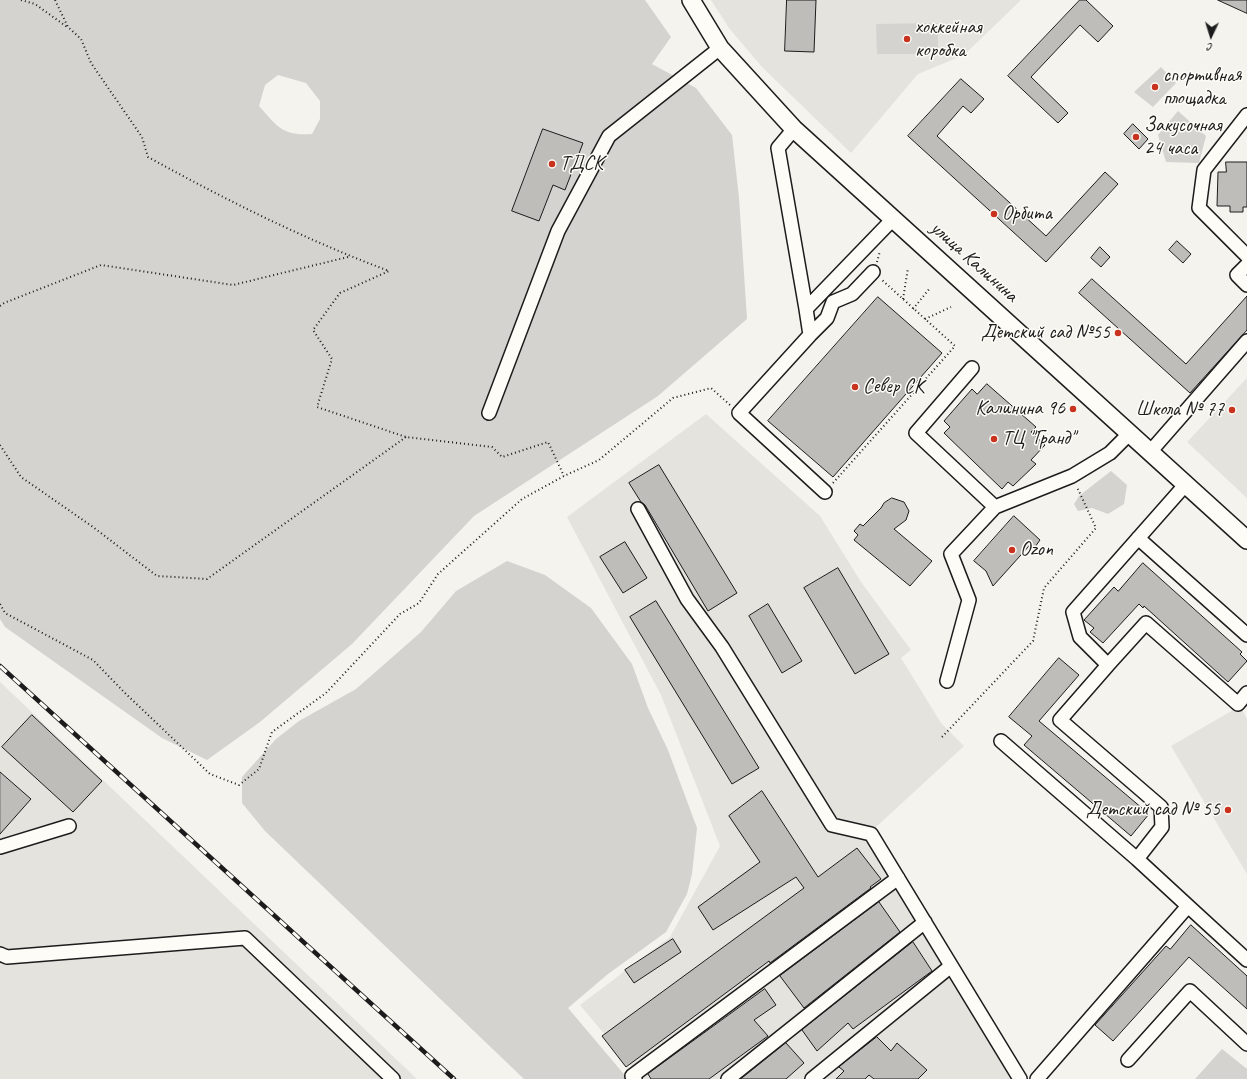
<!DOCTYPE html>
<html>
<head>
<meta charset="utf-8">
<style>
	body { margin:0 }
	#map { position:relative; width:1247px; height:1079px; overflow:hidden; background:#f4f3ee; font-family:Caveat,sans-serif }
	canvas { display:block }
	.north { position:absolute; left:1191px; top:16px; width:40px; height:40px; -webkit-text-stroke:3px #fdfcf7; paint-order:stroke; rotate:184deg; font-size:11px; font-weight:700; line-height:16px; text-align:center; color:#1c1c1c }
	.north::after { content:''; display:block; margin:auto; width:14px; height:18px; background:#1c1c1c; clip-path:polygon(50% 0,100% 100%,50% 72%,0 100%) }
</style>
</head>
<body>
<div id="map">
<canvas width="1247" height="1079"></canvas>
<div class="north">С</div>
</div>
<script>
const c = document.querySelector('canvas').getContext('2d');
c.lineJoin = 'round';
function paint(path, color) { c.fillStyle = color; c.fill(path, 'evenodd'); }
function trace(path, color, width, dash) { c.strokeStyle = color; c.lineWidth = width; c.lineCap = dash ? 'butt' : 'round'; c.setLineDash(dash || []); c.stroke(path); }
function write(font, color, halo, rows, align = 'center') {
  c.font = font + ' Caveat,sans-serif'; c.lineWidth = 3; c.setLineDash([]); c.textBaseline = 'middle'; c.strokeStyle = halo; c.fillStyle = color; for (const [text, x, y, turn = 0] of rows) {
    c.save(); c.translate(x, y); c.rotate((+turn || 0) * Math.PI / 180); c.textAlign = isNaN(turn) ? turn : align; if (halo) c.strokeText(text, 0, 0); c.fillText(text, 0, 0); c.restore();
  }
}
paint(new Path2D(`
	M711,0H1021L964,55L918,74L851,153L762,67L729,28Z
	M1247,378V498L1187,442Z
	M706,414L820,516L861,582L911,650L901,658L941,723L964,746L876,827L1025,1079H642L580,1005L670,937L720,846L661,695L567,517Z
	M0,682L417,1079H0Z
	M1240,706L1247,719V874L1171,746Z`), '#e4e3de');
paint(new Path2D(`
	M0,0H645L671,37L652,64L696,88L732,135L739,198L747,319L658,396L474,516L352,644L260,722L207,760L162,738L5,627L0,619ZM278,75L306,83L320,101V119L312,134C282,136 278,127 259,106L265,85Z
	M938,23V54H877L876,24Z
	M1161,67L1176,83L1153,107L1134,92Z
	M1178,111L1206,136L1199,163L1166,162L1158,135Z
	M1111,471L1127,485L1124,504L1108,514L1092,508L1078,511L1074,504L1079,496Z
	M507,561L545,575L591,608L632,664L648,708L668,750L697,828L692,874L687,894L666,932L608,974L568,1008L628,1079H524L265,831L242,803V777L276,739L299,721L356,689L421,632L456,591Z
	M1222,1049L1247,1069V1079H1195Z`), '#d4d3cf');
const building = new Path2D(`
	M787,0H816L814,52L785,51Z
	M1080,0H1086L1113,26L1098,42L1080,25L1031,77L1068,113L1058,123L1008,76Z
	M1218,0H1247V13Z
	M961,79L984,99L971,113L963,106L937,136L1046,236L1105,172L1118,184L1046,262L908,136Z
	M1133,124L1148,139L1139,149L1124,134Z
	M543,129L583,143L565,190L553,185L539,221L512,211Z
	M1226,162H1247V207H1243V212H1230V206H1217L1218,172H1226Z
	M1177,241L1191,254L1183,263L1169,250Z
	M1100,247L1110,257L1101,267L1091,258Z
	M1092,279L1186,364L1247,296V330L1190,393L1079,293Z
	M878,297L942,353L833,477L768,421Z
	M987,384L1036,427L1031,432L1045,445L1031,460L1036,464L1013,486L1008,482L1002,489L944,433L950,427L944,421L972,389L977,394Z
	M659,465L737,593L708,611L645,505L641,502L629,483Z
	M892,498L904,502L909,511L906,520L894,529L932,561L910,586L854,540L858,535L854,531L860,524L863,526L881,508L884,503Z
	M1014,516L1040,540L1035,547L1029,546L993,586L986,571L974,561Z
	M625,542L647,578L623,593L600,557Z
	M1143,563L1242,652L1240,654L1247,661L1228,682L1144,606L1143,608L1139,604L1103,643L1090,632L1094,628L1084,620L1114,587L1118,591Z
	M838,568L889,654L855,674L804,588Z
	M656,601L759,768L732,784L630,617Z
	M768,604L802,661L782,673L749,616Z
	M1059,658L1079,675L1039,721L1149,814L1131,836L1024,745L1032,736L1009,717Z
	M32,715L102,781L73,812L2,747Z
	M0,772L31,799L0,834Z
	M762,791L818,877L857,848L881,879L870,887L871,888L770,963L769,961L626,1067L602,1036L804,888L796,877L713,930L698,907L760,862L729,816Z
	M879,902L900,932L804,1008L780,976Z
	M1191,925L1247,976V1009L1189,957L1113,1041L1095,1025L1166,946L1170,949Z
	M673,939L681,952L634,983L625,970Z
	M913,942L932,971L853,1029L848,1023L817,1051L802,1030Z
	M765,989L776,1005L754,1020L768,1036L709,1079H651L648,1074Z
	M877,1037L891,1051L897,1043L927,1070L918,1079H874L869,1075L865,1079H836L844,1071L839,1067Z
	M786,1043L804,1063L786,1079H741Z`);
paint(building, '#bebdba');
trace(building, '#1c1c1c', 1);
const minor = new Path2D(`
	M1247,115L1204,170L1199,208L1247,256
	M794,129L778,148L806,309L893,219
	M1247,265L1237,275L1247,285
	M806,309L810,335L739,413L825,492
	M810,335L827,318L833,302L852,294L873,272
	M972,368L916,433L995,507
	M489,413L558,231L609,136L720,48
	M1150,452L1247,341
	M1186,484L1073,612L1080,637L1108,665L1146,623L1238,704L1247,693
	M638,509L687,599L722,647L832,825L871,834L1020,1079
	M1138,538L1247,635
	M947,681L969,600L951,554L995,507L1072,476L1110,453L1130,433
	M1001,741L1137,859L1162,827L1161,807L1060,720L1108,665
	M0,847L69,826
	M1137,859L1188,906
	M0,954L7,957L245,938L393,1079
	M1128,1060L1190,991L1247,1044
	M635,1079L632,1076L898,878
	M728,1079L925,922
	M812,1079L951,966
	M1037,1079L1188,906L1247,960`);
const major = new Path2D(`
	M691,0L720,48L794,129L1247,540`);
trace(minor, '#1c1c1c', 16);
trace(major, '#1c1c1c', 20);
trace(new Path2D(`
	M21,0L35,4L67,27
	M55,0L68,27L81,39L91,63L142,137L148,157C226,200 306,240 389,271L340,293L313,330L332,359L317,407L406,437L492,447L502,457L548,442L564,476
	M877,262L880,251
	M903,299L908,268
	M0,306L4,303L101,265L233,285L348,257
	M913,309L930,288
	M925,319L951,307
	M0,445L21,477L93,527L157,576L207,579L406,437
	M833,483L955,346L882,280
	M0,604L5,613L93,660L125,693L210,774L239,785L259,769L272,732L326,693L400,614L419,603L438,574L522,499L564,476L599,460L673,398L711,388L730,405
	M942,737L1033,641L1044,588L1096,528L1077,487`), '#1c1c1c', 2, [1, 3]);
trace(minor, '#fdfcf7', 13);
trace(major, '#fdfcf7', 17);
const rail = new Path2D(`
	M0,666L454,1079`);
trace(rail, '#1c1c1c', 4.5);
trace(rail, '#fdfcf7', 3, [9]);
for (const [x, y, r, color] of [
	[907,39,4,"#c8321e"],
	[1155,87,4,"#c8321e"],
	[1136,137,4,"#c8321e"],
	[552,164,4,"#c8321e"],
	[994,214,4,"#c8321e"],
	[1118,333,4,"#c8321e"],
	[855,387,4,"#c8321e"],
	[1073,409,4,"#c8321e"],
	[1232,410,4,"#c8321e"],
	[994,439,4,"#c8321e"],
	[1012,550,4,"#c8321e"],
	[1228,810,4,"#c8321e"]
]) { const dot = new Path2D(); dot.arc(x, y, r, 0, 2 * Math.PI); c.fillStyle = color; c.fill(dot); trace(dot, '#fdfcf7', 1.5); }
write('20px', '#1c1c1c', '#fdfcf7', [
	["хоккейная",915,28],
	["коробка",915,51],
	["спортивная",1163,76],
	["площадка",1163,99],
	["Закусочная",1144,126],
	["24 часа",1144,149],
	["ТДСК",560,164],
	["Орбита",1002,214],
	["Детский сад №55",1110,333,"right"],
	["Север СК",863,387],
	["Калинина 96",1065,409,"right"],
	["Школа № 77",1224,410,"right"],
	["ТЦ \"Гранд\"",1002,439],
	["Ozon",1020,550],
	["Детский сад № 55",1220,810,"right"]
], 'left');
write('20px', '#1c1c1c', '#fdfcf7', [
	["улица Калинина",974,262,42]
]);
</script>
</body>
</html>
